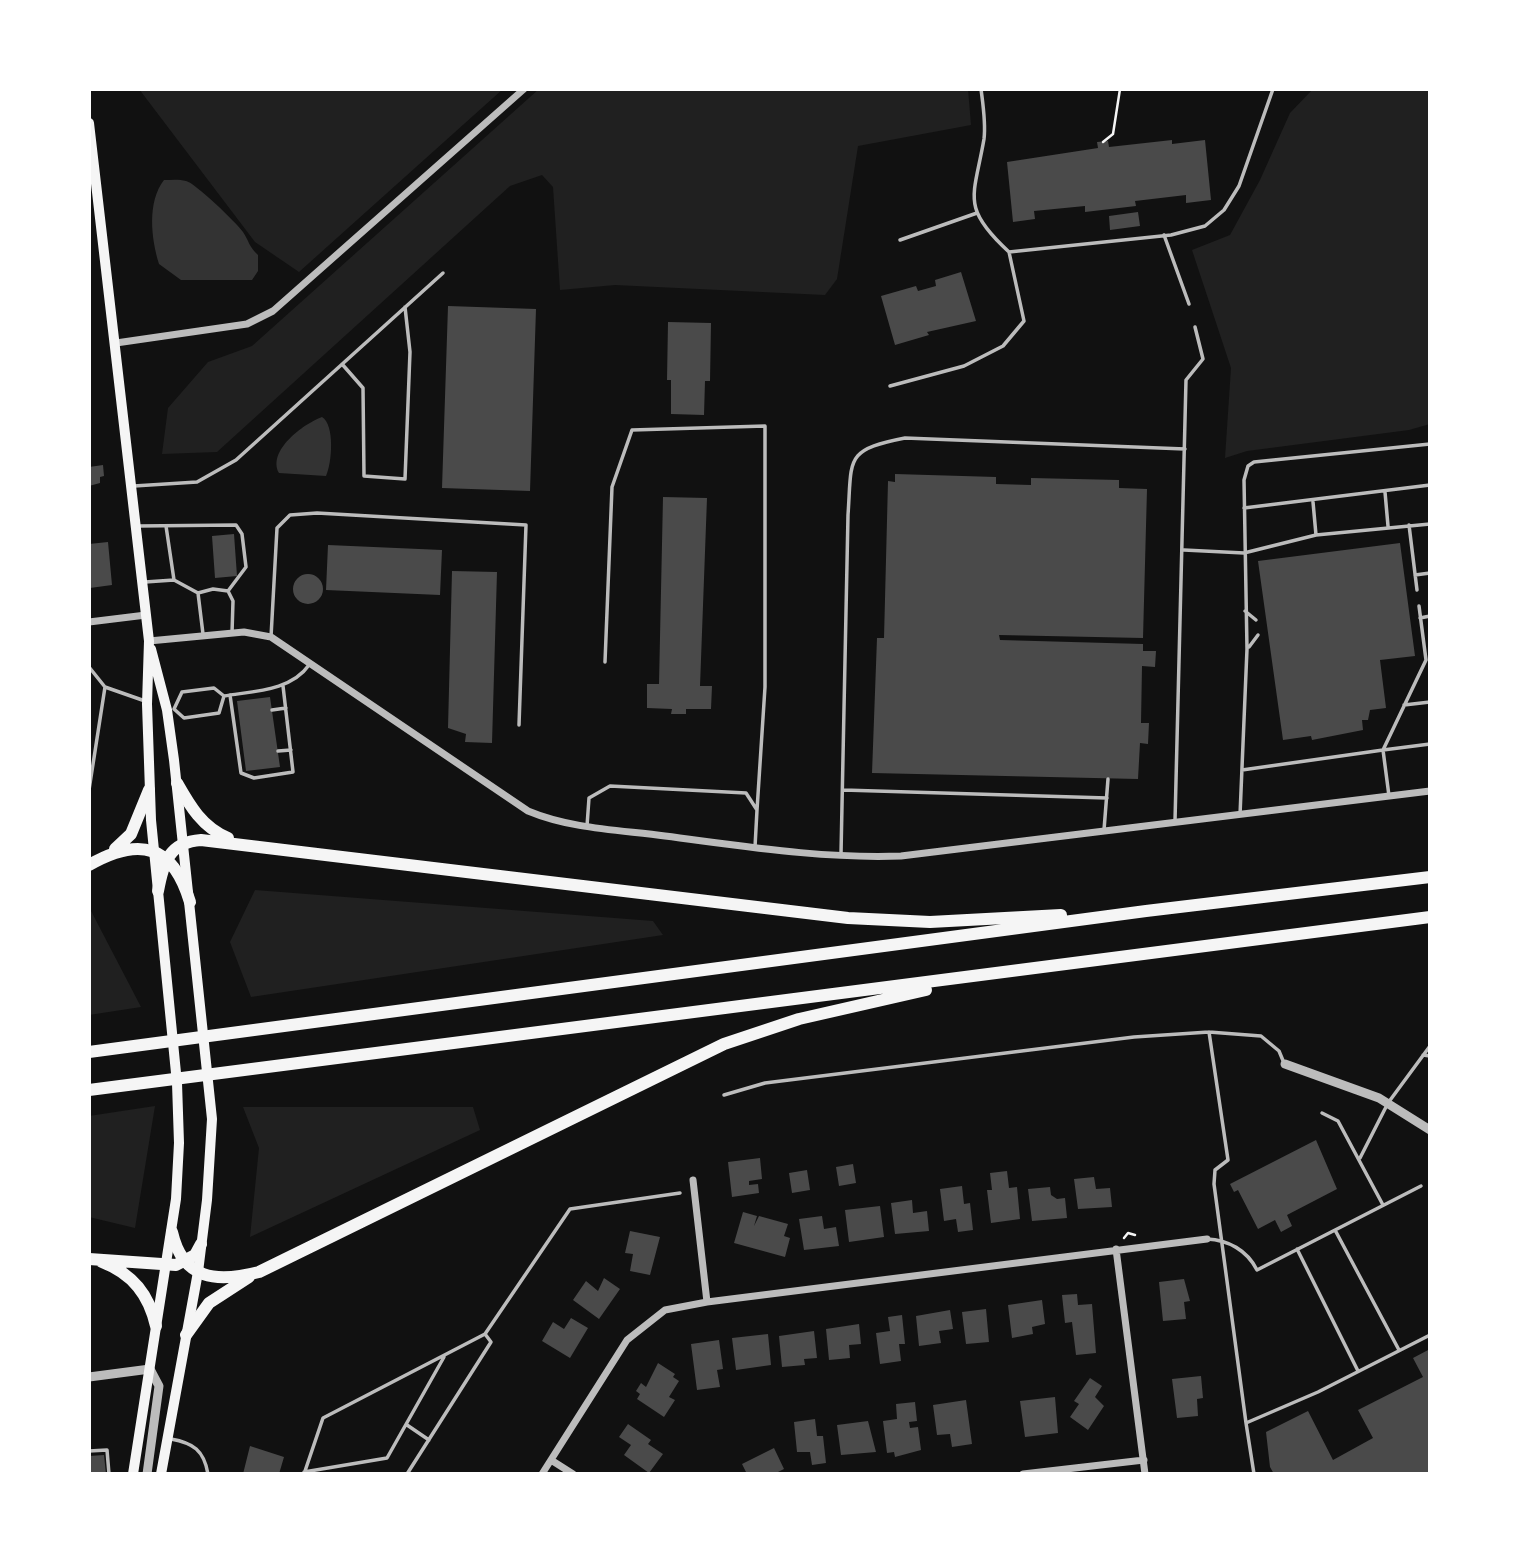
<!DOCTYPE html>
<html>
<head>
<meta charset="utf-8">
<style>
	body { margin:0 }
	#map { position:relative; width:1519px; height:1563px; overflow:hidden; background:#111; font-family:Roboto,sans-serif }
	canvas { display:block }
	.frame { position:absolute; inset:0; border:91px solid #fff; pointer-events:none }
</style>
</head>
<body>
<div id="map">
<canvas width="1519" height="1563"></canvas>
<div class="frame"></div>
</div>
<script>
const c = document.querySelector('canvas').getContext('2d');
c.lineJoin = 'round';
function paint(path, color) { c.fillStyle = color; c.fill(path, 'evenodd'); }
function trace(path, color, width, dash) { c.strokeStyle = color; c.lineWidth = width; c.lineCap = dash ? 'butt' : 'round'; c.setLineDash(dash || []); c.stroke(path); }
paint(new Path2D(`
	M139,89H503L299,272L255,242Z
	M539,89H968L971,125L858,146L837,279L825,295L615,285L560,290L553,187L542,175L510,186L217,452L162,454L168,408L208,362L252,346Z
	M1313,89H1430V424L1409,430L1247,451L1225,458L1231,368L1192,250L1230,235L1260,180L1290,113Z
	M255,890L653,921L663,935L251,997L230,942Z
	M89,909H90L141,1007L89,1015Z
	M155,1106L135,1228L89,1217V1116Z
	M243,1107H473L480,1130L250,1237L259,1148Z`), '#202020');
paint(new Path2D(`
	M164,180C171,180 179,179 186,181C194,182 237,223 243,232C249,241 249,247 258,255V271L252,280H181L159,264C151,238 147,202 164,180Z
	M322,417C335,425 332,463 326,476L279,473C267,451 303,424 322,417Z`), '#333');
paint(new Path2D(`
	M1172,140V144L1205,140L1211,200L1186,203V195L1135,201L1136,206L1085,212V206L1034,211L1035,219L1013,222L1007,162L1098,148L1097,142L1108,141L1109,147Z
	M1138,212L1140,226L1110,230L1109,216Z
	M961,272L976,321L927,332L929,335L895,345L881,296L916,286L918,291L936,286L935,280Z
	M448,306L536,309L530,491L442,488Z
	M668,322L711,323L710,381H705L704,415L671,414V380H667Z
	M103,465L104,476L100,477V483L89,486V467Z
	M895,474L996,477V484L1031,485V478L1119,480V488L1147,489L1143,638L999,635L1000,640L1143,644V651H1156L1155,667L1142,666L1141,723H1149L1148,744L1140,743L1138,779L872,773L877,638H884L888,481L895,482Z
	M663,497L707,498L700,686H712L711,709H686V714H671L672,709L647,708V684H659Z
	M234,534L237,576L215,578L212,536Z
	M108,542L112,585L90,588L89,544Z
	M1400,543L1415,656L1380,660L1386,708L1370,710L1368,720H1362L1363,730L1312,740L1311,736L1283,740L1258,561Z
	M328,545L442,550L440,595L326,590Z
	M452,571L497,572L492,743L465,742L466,734L448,728Z
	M293 589a15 15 0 1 1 30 0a15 15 0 1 1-30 0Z
	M270,697L280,767L246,771L237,701Z
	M1316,1140L1337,1189L1287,1215L1292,1226L1281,1232L1275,1220L1258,1229L1238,1190L1234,1192L1230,1184Z
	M760,1158L762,1179L749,1181V1185L758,1184L759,1193L732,1197L728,1162Z
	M853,1164L856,1183L839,1186L836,1167Z
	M807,1170L810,1190L792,1193L789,1173Z
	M1007,1171L1009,1188L1017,1187L1020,1219L991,1223L987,1190H992L990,1173Z
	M1094,1177L1096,1189L1110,1188L1112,1207L1078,1209L1074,1179Z
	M962,1186L964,1204L970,1203L973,1230L958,1232L956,1219L944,1221L940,1189Z
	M1050,1187L1051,1195L1057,1199L1065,1198L1067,1218L1032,1221L1028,1189Z
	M912,1200L913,1213L927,1211L929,1231L895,1234L891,1203Z
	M880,1206L884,1237L849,1242L845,1210Z
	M743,1212L757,1216L754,1226L759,1216L788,1224L784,1236L790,1238L785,1257L734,1243Z
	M822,1216L824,1229L836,1227L839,1246L804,1250L799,1219Z
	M630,1231L660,1237L650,1275L630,1271L633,1254L625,1253Z
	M604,1278L620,1289L599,1319L573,1300L586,1281L598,1291Z
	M1184,1279L1190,1301L1184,1302L1186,1319L1163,1321L1159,1282Z
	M1077,1294L1078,1305L1092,1304L1096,1353L1076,1355L1072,1322L1065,1323L1062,1295Z
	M1042,1300L1045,1324L1032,1327L1033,1334L1012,1338L1008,1305Z
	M986,1309L989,1342L966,1344L962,1312Z
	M950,1310L953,1329L939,1331L941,1343L919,1346L916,1316Z
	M902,1315L905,1344H899L901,1361L880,1364L876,1333L890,1331L888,1317Z
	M571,1318L588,1328L570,1358L542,1341L553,1322L564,1329Z
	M859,1324L861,1344L849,1345L850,1358L829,1360L826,1329Z
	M814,1331L817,1358L804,1359L805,1365L782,1367L779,1336Z
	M768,1334L771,1365L736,1370L732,1338Z
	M719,1340L723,1369L717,1370L720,1387L697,1390L691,1344Z
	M1430,1349V1474H1274L1270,1467L1266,1432L1308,1411L1333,1460L1373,1438L1358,1410L1423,1377L1413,1358Z
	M658,1363L675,1374L673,1377L679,1381L669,1397L675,1400L664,1417L637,1399L640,1394L636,1391L641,1383L646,1387Z
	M1201,1376L1203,1398L1197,1399L1198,1416L1177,1418L1172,1379Z
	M1090,1378L1102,1386L1095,1397L1104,1406L1088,1430L1070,1417L1079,1404L1074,1401Z
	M1055,1397L1058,1433L1025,1437L1020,1401Z
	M966,1400L972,1444L952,1447L950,1434L937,1435L933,1405Z
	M915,1402L917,1421L909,1422L910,1428L918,1427L921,1450L895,1457L894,1452L887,1453L883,1421L897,1419L896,1404Z
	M815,1419L817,1436H823L826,1463L812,1465L810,1452H797L794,1422Z
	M868,1421L876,1452L841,1455L837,1425Z
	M628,1424L651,1440L648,1444L663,1454L649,1473L624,1455L631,1445L619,1437Z
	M250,1446L284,1457L279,1474H243Z
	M774,1448L784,1469L774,1474H747L742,1464Z
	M104,1455L106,1474H89V1456Z`), '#4a4a4a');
trace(new Path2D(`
	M1103,142L1113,134L1120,89
	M1124,1238L1128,1233L1135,1235`), '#f5f5f5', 2.5);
trace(new Path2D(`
	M981,89C983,105 986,123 984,139C974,197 960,207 1009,252
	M1164,235L1189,304
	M900,240L977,213
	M342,364L363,388L364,476L405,479L410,352L405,307
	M890,386L964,366L1003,346L1024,321L1009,252L1171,235L1205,226L1224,210L1239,186L1273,89
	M134,486L197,482L236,460L443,273
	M1385,492L1388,526
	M1313,502L1316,535
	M1244,508L1430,485
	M1409,525L1417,590
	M138,526L236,525L242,534L246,567L228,591L233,601L232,633
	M166,526L174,580
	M1184,550L1244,553L1316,535L1430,524
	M1415,575L1430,573
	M145,582L174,580L198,593L203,634
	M198,593L213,589L228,591
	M1245,611L1256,620
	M1420,618L1430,616
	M271,637L277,528L290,515L317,513L526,525L519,725
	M1249,647L1258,635
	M605,662L612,487L632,430L765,426V687L757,810
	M89,667L105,687L145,701
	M230,695L241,773L254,778L293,772L283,686
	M1404,705L1430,702
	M174,709L182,692L214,688L224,696C253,691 291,691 309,665
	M174,709L184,718L219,713L224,696
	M272,710L286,708
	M278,751L291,750
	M1242,770L1383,750L1426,660L1419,606
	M89,790L105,687
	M843,790L1107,798
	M1389,796L1383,750L1430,744
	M1240,815L1247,649L1244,480L1248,466L1254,462L1430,444
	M1175,821L1186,380L1203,359L1195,327
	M587,826L589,798L610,786L746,793L757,810L755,847
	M1104,830L1108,779
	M841,854L848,515C852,458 844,450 905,438L1185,449
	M1209,1032L1228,1160L1215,1170L1214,1184L1246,1423
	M1423,1055L1430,1056
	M724,1095L765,1083L1134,1037L1209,1032L1261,1036L1279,1051L1284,1063
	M1322,1113L1338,1121L1383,1205
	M1360,1158L1388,1103L1430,1046
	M1335,1230L1399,1350
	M1207,1239C1228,1240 1247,1250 1257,1270L1421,1186
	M1297,1249L1358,1371
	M407,1425L429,1440
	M171,1439C193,1443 204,1450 208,1474
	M89,1451L107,1450L109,1474
	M304,1472L387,1458L444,1357
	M304,1474L323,1418L485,1334L570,1209L680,1193
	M407,1474L491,1342L485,1334
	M1254,1474L1246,1423L1318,1392L1430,1335`), '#bcbcbc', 3.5);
trace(new Path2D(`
	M116,343L247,324L273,311L524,89
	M89,622L146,615
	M149,641L244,632L271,637L528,811C571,829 620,830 665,836C743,846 822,859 901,856L1430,791
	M693,1180L707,1302
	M1116,1249L1145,1474
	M551,1460L573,1474
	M542,1474L627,1340L665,1310L707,1302L1207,1239
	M1023,1474L1144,1460`), '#bcbcbc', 7);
trace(new Path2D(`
	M1285,1064L1379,1098L1430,1130
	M89,1377L150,1369L159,1386L147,1474`), '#bcbcbc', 9);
trace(new Path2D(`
	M89,123L149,641L147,704L151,820L177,1083L179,1143L176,1199L133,1474
	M151,649L167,710L174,760L212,1119L207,1200L198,1272L161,1474`), '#f5f5f5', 10);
trace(new Path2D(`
	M177,783C190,806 202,827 228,838
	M115,849L131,834L149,790
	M89,865C140,836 173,845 190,902
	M158,891C163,863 169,842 201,840L848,918L930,922L1061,915
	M89,1052L1146,911L1430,877
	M89,1090L1430,917
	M172,1232C183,1280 216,1283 259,1272L724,1044L799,1019L926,990
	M89,1259L176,1265L195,1255L201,1244
	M102,1262C133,1274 149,1295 156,1326
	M186,1335L209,1303L249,1277`), '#f5f5f5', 12);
</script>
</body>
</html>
